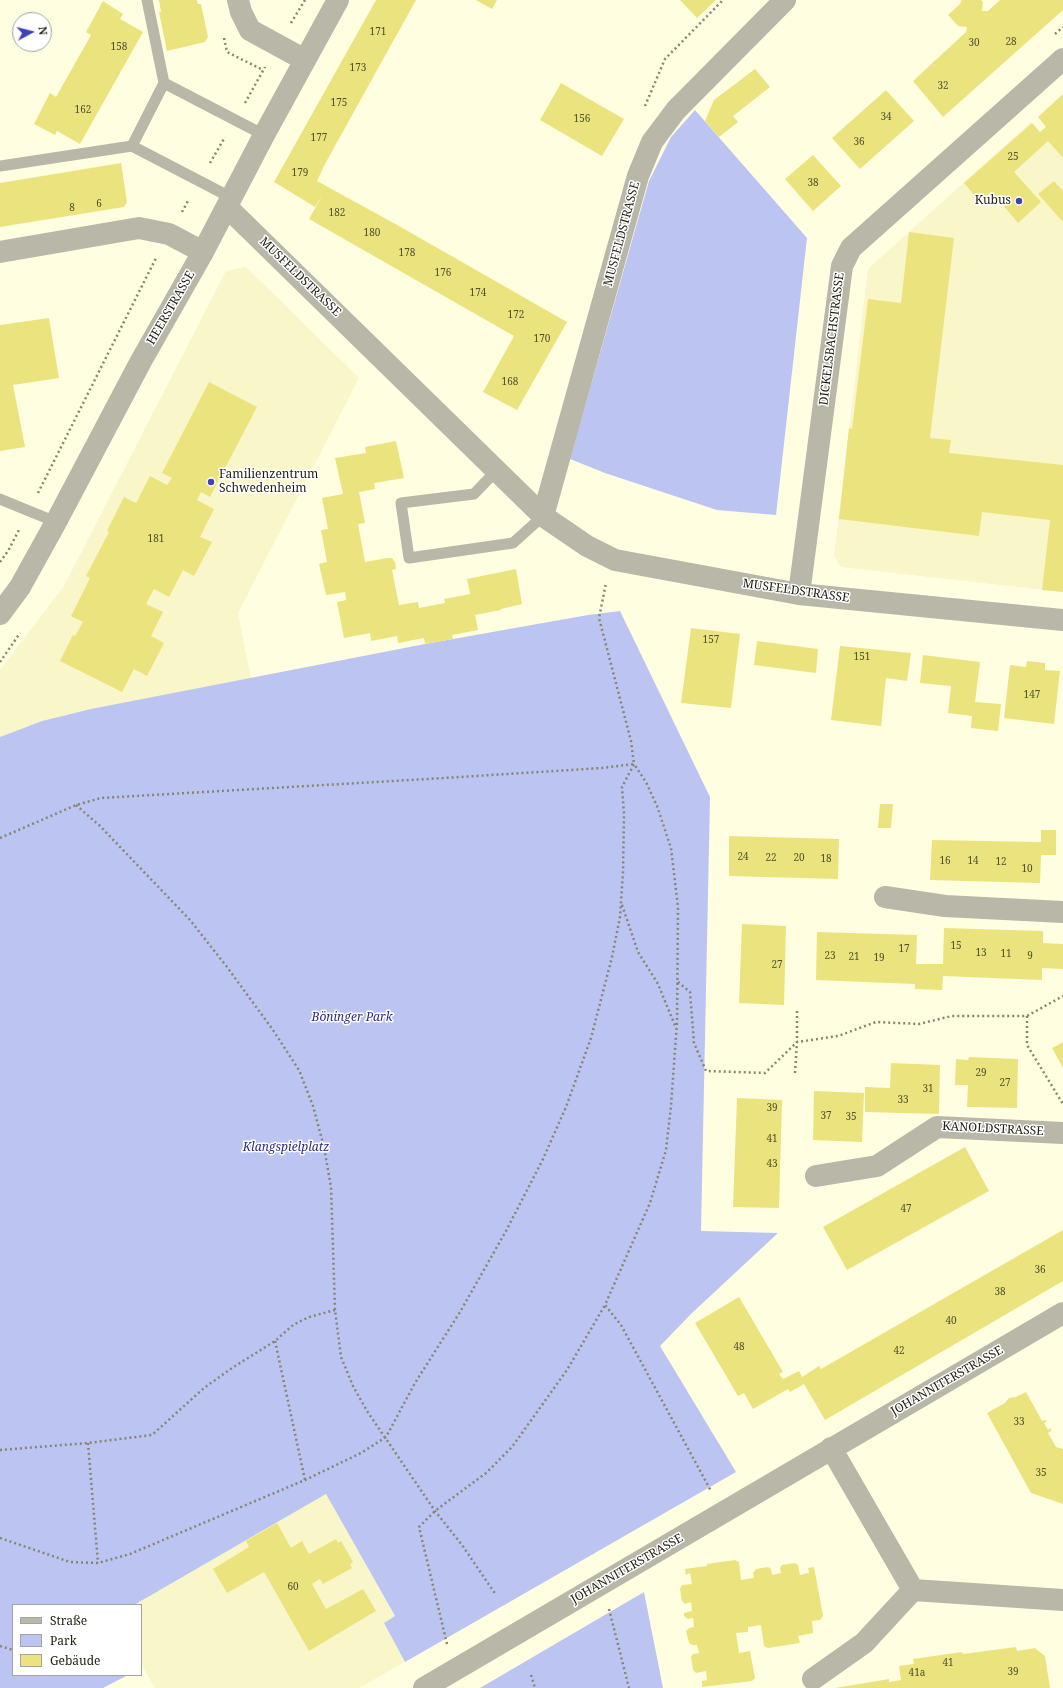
<!DOCTYPE html>
<html>
<head>
<meta charset="utf-8">
<style>
	body { margin:0 }
	#map { position:relative; width:1063px; height:1688px; overflow:hidden; background:#fffee0; font-family:"Noto Serif",serif }
	canvas { display:block }
	.legend { position:absolute; left:12px; top:1604px; width:130px; height:72px; box-sizing:border-box; background:#fff; border:1px solid #a5a59f; margin:0; padding:5px 7px; list-style:none; font-size:12px; color:#1e1d10 }
	.legend li { display:flex; align-items:center; gap:8px; height:20px }
	.legend b { width:20px; border:1px solid #a5a59f }
	.north { position:absolute; left:12px; top:12px; width:40px; height:40px; box-sizing:border-box; background:#fff; border:1px solid #a5a59f; border-radius:50%; rotate:83deg; font-size:11px; font-weight:700; line-height:16px; text-align:center; color:#1e1d10 }
	.north::after { content:''; display:block; margin:auto; width:14px; height:18px; background:#4141b6; clip-path:polygon(50% 0,100% 100%,50% 72%,0 100%) }
</style>
</head>
<body>
<div id="map">
<canvas width="1063" height="1688"></canvas>
<ul class="legend">
<li><b style="height:5px;background:#b8b7a8"></b>Straße</li>
<li><b style="height:11px;background:#bcc5f2"></b>Park</li>
<li><b style="height:11px;background:#ebe47e"></b>Gebäude</li>
</ul>
<div class="north">N</div>
</div>
<script>
const c = document.querySelector('canvas').getContext('2d');
c.lineJoin = 'round';
function paint(path, color) { c.fillStyle = color; c.fill(path, 'evenodd'); }
function trace(path, color, width, dash) { c.strokeStyle = color; c.lineWidth = width; c.lineCap = dash ? 'butt' : 'round'; c.setLineDash(dash || []); c.stroke(path); }
function write(font, color, halo, rows, align = 'center') {
  c.font = font + ' "Noto Serif",serif'; c.lineWidth = 3; c.setLineDash([]); c.textBaseline = 'middle'; c.strokeStyle = halo; c.fillStyle = color; for (const [text, x, y, turn = 0] of rows) {
    c.save(); c.translate(x, y); c.rotate((+turn || 0) * Math.PI / 180); c.textAlign = isNaN(turn) ? turn : align; if (halo) c.strokeText(text, 0, 0); c.fillText(text, 0, 0); c.restore();
  }
}
paint(new Path2D(`
	M1031,122L1063,158V592L841,567L834,556L868,269Z
	M246,267L359,378L238,613L251,679L67,715L42,721L0,737V670L64,586L226,271Z
	M326,1494L395,1617L384,1623L405,1662L359,1688H155L141,1664V1605H134Z`), '#f9f6ca');
paint(new Path2D(`
	M695,110L807,238L776,515L717,510L605,473L570,459L649,181L671,137Z
	M620,611L710,797L701,1231L778,1233L692,1313L660,1346L736,1472L405,1662L384,1623L395,1616L326,1494L134,1605H13V1675H128L103,1688H0V737L42,721L91,709L425,644L588,615Z
	M644,1592L663,1688H480Z`), '#bcc5f2');
paint(new Path2D(`
	M159,0H197L198,4H201L208,37L205,42L167,51L159,12H161Z
	M376,0H416L325,164L317,181L399,226L567,322L517,410L483,392L514,336L309,219L323,194L315,207L274,182Z
	M476,0H497L492,9Z
	M680,0H716L697,18Z
	M962,0H981L983,2L982,11H988L1000,0H1063V10L943,117L913,81L966,32L967,27L958,26L948,15L961,3L960,2Z
	M103,1L123,14L120,19L143,32L80,144L57,131L55,135L34,124L50,93L56,97L91,35L86,32Z
	M755,69L770,87L733,116L738,122L719,137L705,121L714,100Z
	M561,83L624,119L602,156L540,120Z
	M886,90L914,121L860,169L832,138Z
	M1063,94V158L1048,141L1014,172L1041,202L1018,223L992,192L980,202L964,183L1032,123L1040,132L1046,127L1038,117Z
	M813,155L841,186L813,211L785,179Z
	M121,163L127,202L124,207L0,227V183Z
	M1054,181L1063,191V222L1038,194Z
	M909,232L954,238L930,438L951,440L949,453L1063,465V592L1042,590L1050,520L982,512L979,536L839,519L849,428L852,429L868,299L901,303Z
	M49,318L59,378L13,385L25,447L0,451V325Z
	M209,382L257,407L210,497L201,492L197,500L214,509L200,537L212,542L194,576L183,570L169,597L154,589L146,604L163,612L151,636L164,643L147,676L134,669L122,692L60,661L73,635L75,636L83,622L71,616L90,578L86,576L109,532L107,531L124,497L136,503L150,476L167,485L172,478L162,473Z
	M396,441L404,478L374,483L375,489L359,492L365,523L358,524L365,562L387,558H392L395,562L396,569L392,570L399,605L418,602L419,608L445,603L444,599L470,594L467,579L516,569L522,604L501,609V610L475,615L478,630L452,635L453,639L425,644L424,638L398,643L397,636L371,641L370,633L344,638L337,602L346,600L345,592L326,595L319,564L327,562L321,530L328,529L322,498L343,494L335,458L366,453L365,447Z
	M691,628L740,634L731,708L681,703Z
	M757,641L818,649L816,673L754,665Z
	M840,646L911,653L907,681L886,678L881,726L831,720Z
	M923,655L980,662L975,702L1001,704L998,731L971,728L972,716L948,713L951,686L920,683Z
	M1027,661L1045,663V670L1060,671L1054,724L1004,718L1010,665L1026,667Z
	M880,804H893L891,828H878Z
	M1041,830H1056V855H1041L1040,883L930,880L932,840L1041,842Z
	M729,836L839,839L838,879L729,876Z
	M742,924L786,926L784,1005L739,1003Z
	M944,928L1043,931V943L1063,944V969L1042,968V980L943,976L942,990L915,989V984L816,980L817,932L917,935L916,964H943Z
	M1063,1042V1068L1052,1048Z
	M969,1057L1018,1059L1017,1108L967,1107L968,1085H955L956,1059L968,1060Z
	M891,1063L940,1065L939,1114L865,1112V1087L890,1088Z
	M814,1091L864,1093L862,1142L813,1140Z
	M737,1098L782,1100L779,1208L733,1207Z
	M965,1147L989,1191L847,1270L823,1227Z
	M1063,1230V1281L825,1420L804,1384L790,1392L788,1389L753,1409L744,1393L738,1396L695,1323L739,1297L783,1372L779,1374L783,1379L799,1371L802,1377L819,1366L821,1369Z
	M1026,1392L1042,1421L1045,1420L1047,1421L1044,1423L1048,1430L1051,1428V1431L1048,1433L1056,1447L1063,1449V1504L1031,1493L987,1413L1005,1403L1009,1398L1016,1397Z
	M277,1523L291,1548L302,1541L309,1554L336,1539L338,1543L341,1541L353,1562L350,1564L352,1568L323,1584L320,1579L312,1584L326,1609L363,1589L376,1611L309,1651L264,1572L227,1593L213,1569L249,1547L246,1541Z
	M735,1560L739,1562L741,1580L754,1578L753,1573L756,1569L768,1567L771,1569L772,1575L781,1573L780,1568L782,1565L795,1563L798,1565L800,1575L809,1573L808,1568L814,1567L823,1616L820,1620L812,1621L813,1633L798,1636L800,1643L768,1648L764,1646L761,1625L748,1627V1632L736,1633L739,1653L750,1651L755,1678L752,1681L702,1687V1681L707,1680L706,1671L696,1673L693,1670L691,1657L693,1654L699,1653L697,1645H692L689,1643L686,1631L689,1628L694,1627L693,1618L688,1619L684,1616V1613L692,1611L691,1602L685,1604L682,1601L680,1589L682,1585L692,1584L690,1573L686,1575L685,1569L707,1566V1564Z
	M1016,1647L1017,1651L1035,1648L1045,1656L1050,1688H835L889,1679V1682L901,1680L899,1666L914,1664L913,1659L962,1652L963,1654Z`), '#ebe47e');
trace(new Path2D(`
	M291,23L305,0
	M1055,34L1063,27
	M224,38L227,52L263,70
	M245,103L265,67
	M645,106L665,59L723,0
	M210,163L225,137
	M182,212L189,199
	M38,493L156,258
	M0,562L8,551L20,528
	M0,662L20,633
	M76,805L100,826L190,920L227,967L273,1030L299,1070L313,1106L324,1147L331,1187L335,1310L341,1357L353,1386L367,1411L435,1511L462,1545L496,1595
	M0,838L76,805L101,798L444,778L602,768L634,764L631,741L599,618L606,583
	M622,905L638,952L658,984L676,1028
	M678,982L690,992L694,1043L706,1071L765,1073L797,1042L838,1036L876,1022L919,1024L952,1016H1027L1063,996
	M1027,1016V1045L1063,1104
	M795,1073L797,1042V1010
	M275,1341L305,1480
	M88,1443L98,1563
	M0,1450L88,1443L152,1435L204,1388L232,1368L275,1341L293,1325L309,1317L335,1310
	M0,1538L70,1562L98,1563L130,1554L305,1480L361,1453L386,1437L415,1383L460,1312L506,1231L543,1159L566,1107L591,1038L612,957L620,917L623,872L624,814L622,787L634,764L646,782L657,806L671,848L678,907L677,1022L671,1106L666,1150L650,1203L605,1305L621,1325L711,1491
	M609,1609L629,1688
	M447,1644L419,1527L435,1511L486,1473L512,1447L567,1370L605,1305
	M0,1646L13,1650
	M531,1675L535,1688`), '#868570', 2.5, [2, 3]);
trace(new Path2D(`
	M147,0L164,83
	M0,166L132,146
	M232,198L132,146L164,83L264,135
	M497,470L474,494L401,503L409,558L513,543L543,516
	M0,499L56,522`), '#b8b7a8', 11);
trace(new Path2D(`
	M238,0L241,12L250,30L305,60
	M227,207L543,516L587,546L615,560L799,594L1063,620
	M0,252L139,228L169,234L203,252
	M543,516L638,176L652,142L676,110L785,0
	M799,594L842,266L851,248L1063,59
	M0,614L20,587L56,522L141,361L203,252L264,135L338,0
	M885,897L945,906L1063,912
	M816,1176L877,1166L937,1127L1063,1133
	M831,1448L913,1590
	M913,1590L1063,1600
	M813,1679L864,1643L913,1590
	M424,1688L1063,1313`), '#b8b7a8', 22);
for (const [x, y, r, color] of [
	[1019,201,4,"#4141b6"],
	[211,482,4,"#4141b6"]
]) { const dot = new Path2D(); dot.arc(x, y, r, 0, 2 * Math.PI); c.fillStyle = color; c.fill(dot); trace(dot, '#fff', 1.5); }
write('10px', '#514f2c', null, [
	["171",378,32],
	["28",1011,42],
	["30",974,43],
	["158",119,47],
	["173",358,68],
	["32",943,86],
	["175",339,103],
	["162",83,110],
	["34",886,117],
	["156",582,119],
	["177",319,138],
	["36",859,142],
	["25",1013,157],
	["179",300,173],
	["38",813,183],
	["6",99,204],
	["8",72,208],
	["182",337,213],
	["180",372,233],
	["178",407,253],
	["176",443,273],
	["174",478,293],
	["172",516,315],
	["170",542,339],
	["168",510,382],
	["181",156,539],
	["157",711,640],
	["151",862,657],
	["147",1032,695],
	["24",743,857],
	["22",771,858],
	["20",799,858],
	["18",826,859],
	["16",945,861],
	["14",973,861],
	["12",1001,862],
	["10",1027,869],
	["15",956,946],
	["17",904,949],
	["13",981,953],
	["11",1006,954],
	["23",830,956],
	["9",1030,956],
	["21",854,957],
	["19",879,958],
	["27",777,965],
	["29",981,1073],
	["27",1005,1083],
	["31",928,1089],
	["33",903,1100],
	["39",772,1108],
	["37",826,1116],
	["35",851,1117],
	["41",772,1139],
	["43",772,1164],
	["47",906,1209],
	["36",1040,1270],
	["38",1000,1292],
	["40",951,1321],
	["48",739,1347],
	["42",899,1351],
	["33",1019,1422],
	["35",1041,1473],
	["60",293,1587],
	["41",948,1663],
	["39",1013,1672],
	["41a",917,1673]
]);
write('12px', '#1e1d10', '#fff', [
	["Kubus",1011,201],
	["Familienzentrum",219,475,"left"],
	["Schwedenheim",219,489,"left"]
], 'right');
write('12px', '#1e1d10', '#fff', [
	["MUSFELDSTRASSE",622,234,-75],
	["MUSFELDSTRASSE",300,277,44],
	["HEERSTRASSE",171,308,-60],
	["DICKELSBACHSTRASSE",832,339,-83],
	["MUSFELDSTRASSE",796,591,8],
	["KANOLDSTRASSE",993,1129,3],
	["JOHANNITERSTRASSE",947,1381,-30],
	["JOHANNITERSTRASSE",627,1569,-30]
]);
write('italic 12px', '#2c2888', '#fff', [
	["Böninger Park",352,1018],
	["Klangspielplatz",286,1148]
]);
</script>
</body>
</html>
